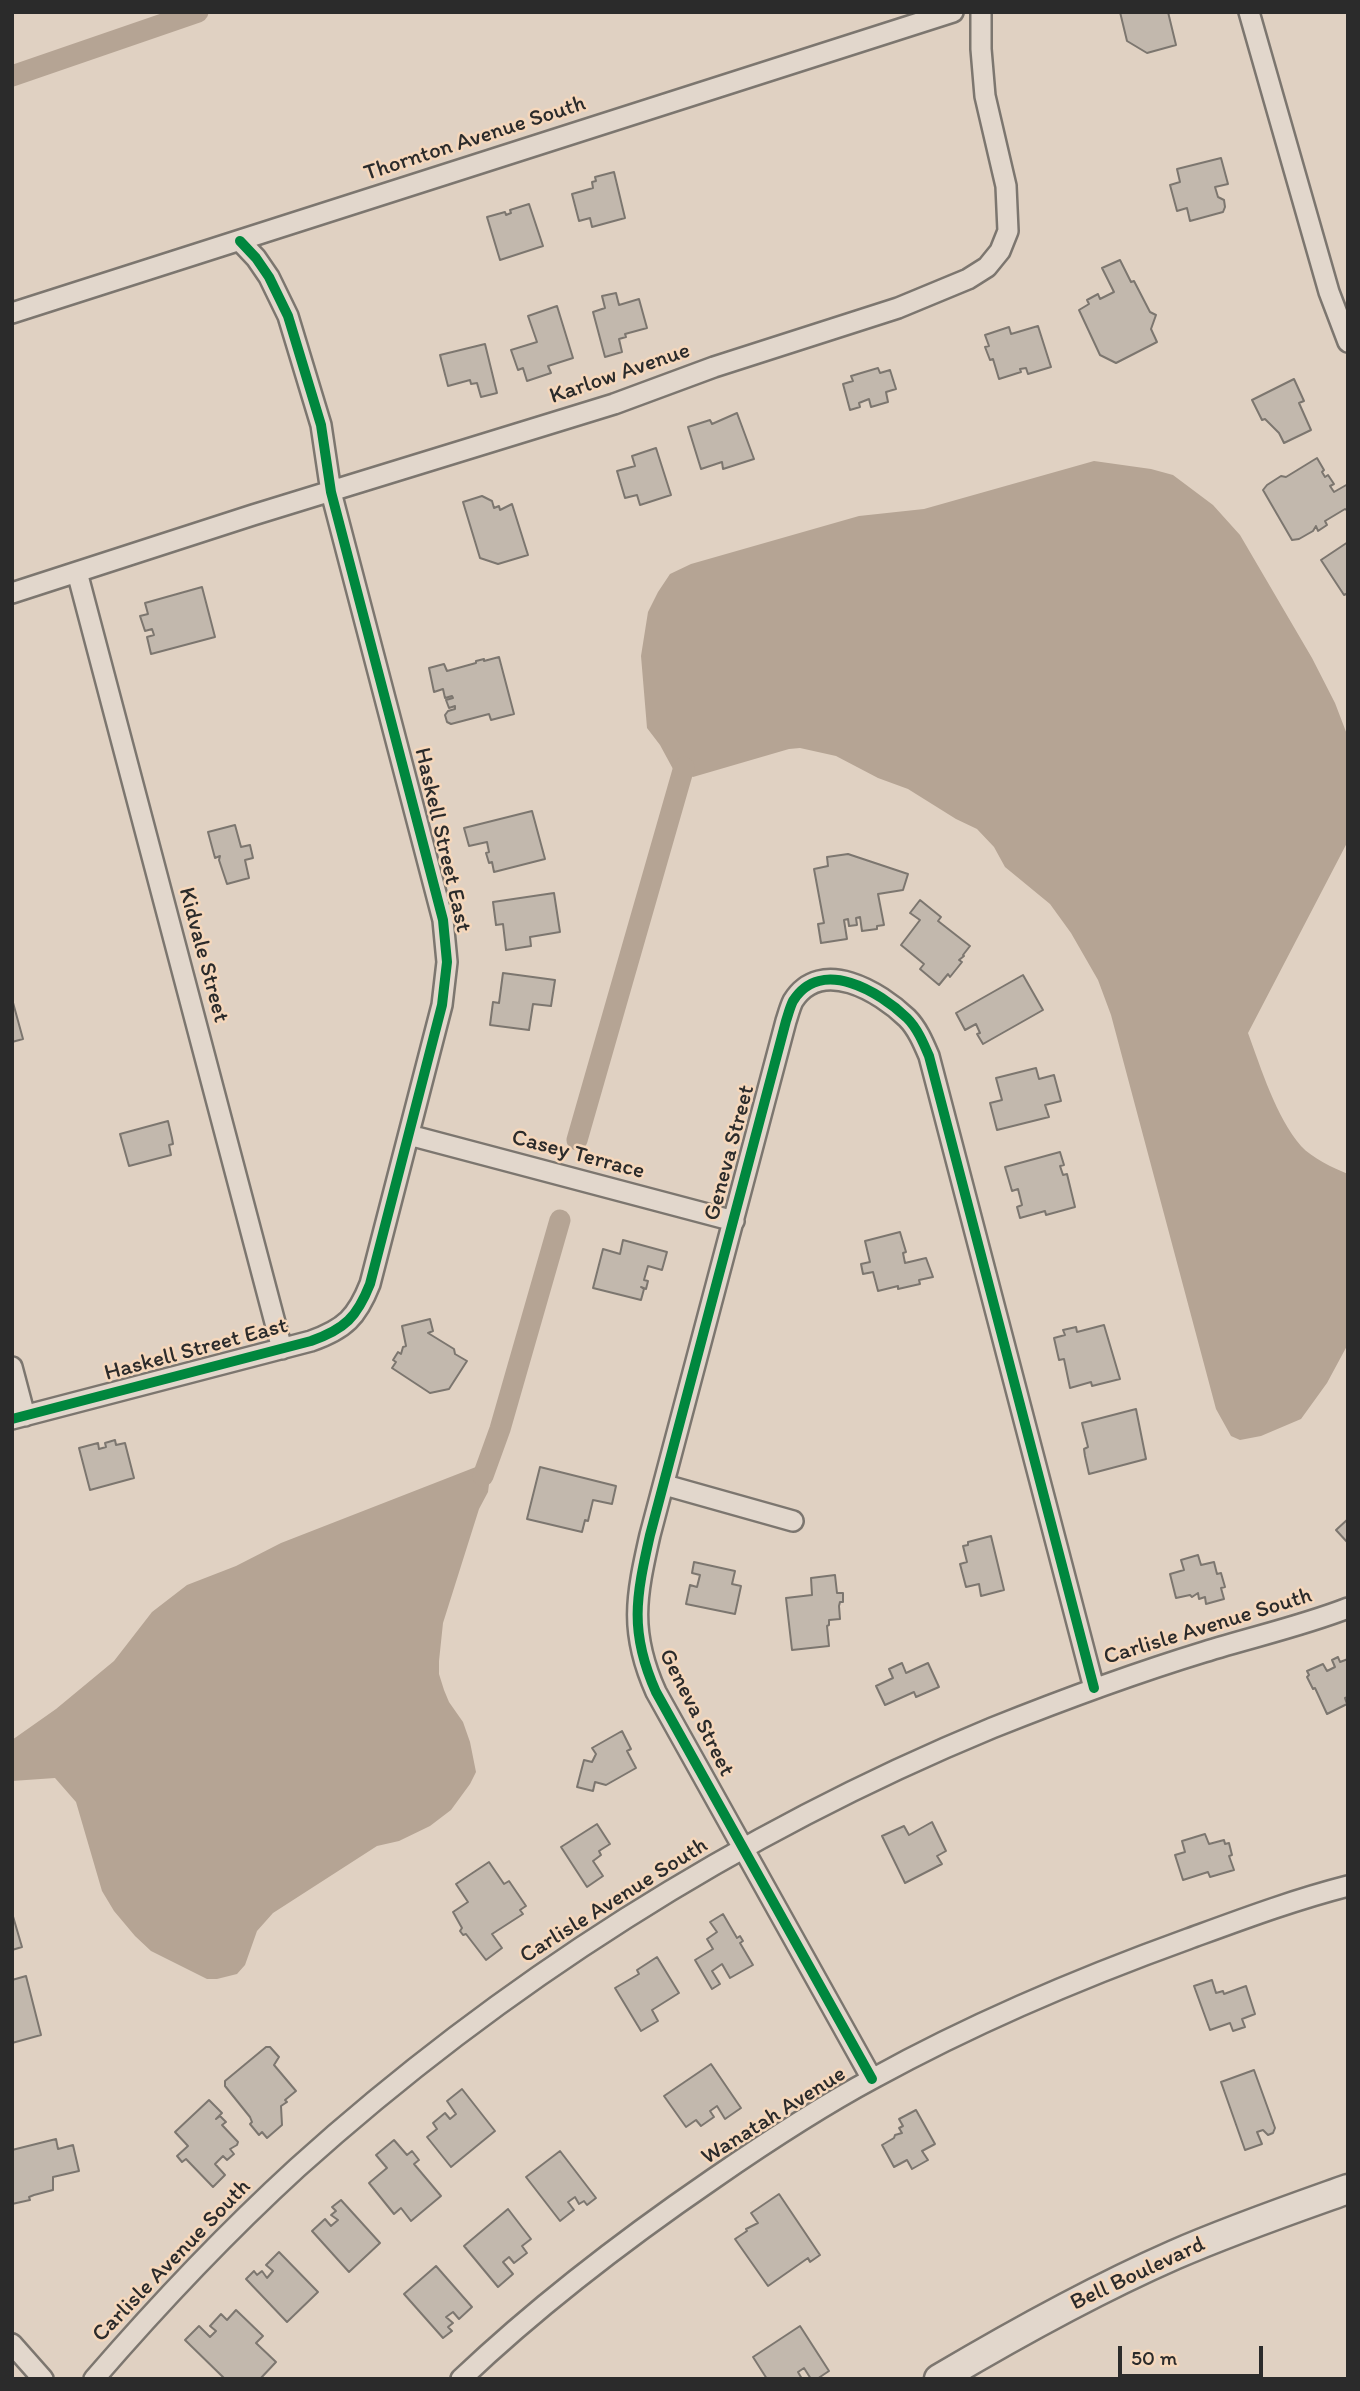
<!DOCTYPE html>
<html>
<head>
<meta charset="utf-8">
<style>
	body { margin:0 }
	#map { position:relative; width:1360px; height:2391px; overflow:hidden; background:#e0d1c2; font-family:Itim,sans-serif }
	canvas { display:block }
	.frame { position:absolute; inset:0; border:14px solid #2b2b2b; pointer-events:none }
	.scale { position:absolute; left:1118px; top:2346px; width:145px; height:32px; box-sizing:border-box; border:4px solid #2b2b2b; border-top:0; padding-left:9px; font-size:21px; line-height:24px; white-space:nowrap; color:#2b2b2b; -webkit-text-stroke:5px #f5d7bb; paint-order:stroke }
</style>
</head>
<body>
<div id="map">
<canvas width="1360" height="2391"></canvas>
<div class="frame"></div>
<div class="scale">50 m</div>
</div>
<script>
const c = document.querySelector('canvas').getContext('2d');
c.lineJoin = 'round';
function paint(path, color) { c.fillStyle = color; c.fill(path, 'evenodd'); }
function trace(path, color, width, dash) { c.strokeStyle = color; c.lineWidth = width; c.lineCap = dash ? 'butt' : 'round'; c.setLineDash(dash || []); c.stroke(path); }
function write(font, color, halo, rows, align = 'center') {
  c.font = font + ' Itim,sans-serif'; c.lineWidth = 5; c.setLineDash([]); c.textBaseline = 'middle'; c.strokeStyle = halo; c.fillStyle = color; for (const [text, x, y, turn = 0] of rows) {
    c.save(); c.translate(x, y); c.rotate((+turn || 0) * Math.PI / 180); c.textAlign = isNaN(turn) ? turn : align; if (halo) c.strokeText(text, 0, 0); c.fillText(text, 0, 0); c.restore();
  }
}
paint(new Path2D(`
	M1094,461L1151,469L1173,475L1213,505L1240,535L1312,658L1335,703L1348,737V841L1248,1033C1261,1068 1276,1117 1301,1146C1312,1158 1333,1168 1348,1174V1344L1327,1383L1301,1419L1261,1436L1240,1440L1231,1436L1216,1409L1111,1015L1098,980L1071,933L1050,904L1005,867L994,847L977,829L956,819L908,789L878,778L836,756L800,748L789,749L693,777L673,769L660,745L647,728L641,656L648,612L658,592L670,574L691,564L859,516L924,509Z
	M481,1465L491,1469L488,1492L479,1509L443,1623L439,1661V1674L444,1690L449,1702L463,1722L470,1742L476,1772L470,1784L451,1810L430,1826L399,1841L377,1846L273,1913L257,1931L245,1965L237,1974L217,1979H207L151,1951L135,1936L114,1911L102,1891L76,1802L55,1778L12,1781V1740L56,1709L114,1661L152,1612L187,1585L236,1566L281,1543Z`), '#b5a494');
trace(new Path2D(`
	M12,76L198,12
	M577,1140L684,767
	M483,1476L500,1429L560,1220`), '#b5a494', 21);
const building = new Path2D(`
	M1120,12H1168L1176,45L1147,53L1127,41Z
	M1221,158L1228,184L1215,187L1218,197L1224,200L1225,207L1223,212L1190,221L1187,208L1177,211L1170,185L1180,182L1177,169Z
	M614,172L625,218L592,227L590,218L579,221L572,194L593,188L592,182L596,181L595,177Z
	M529,204L543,246L500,260L487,217L505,212L506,215L511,213L510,210Z
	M1120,260L1131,282L1134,281L1150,312L1156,315L1151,329L1157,342L1116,363L1100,355L1079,310L1089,304L1087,300L1098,294L1100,299L1114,292L1102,268Z
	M616,293L619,305L639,299L647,328L625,334L626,337L619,339L622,352L605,357L593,312L605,308L602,296Z
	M557,306L573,358L548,366L551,373L527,381L523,368L518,370L511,350L537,342L528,316Z
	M1038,326L1051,367L1028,374L1026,368L1020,369L1021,372L999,379L993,359L990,360L985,347L989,346L985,335L1009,327L1011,334Z
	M485,344L497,393L481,397L477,383L471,384L470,380L448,386L440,355Z
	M878,368L880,373L890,370L896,389L886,392L888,402L871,407L869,399L859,403L860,407L850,410L843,384L853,381L851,376Z
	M1294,379L1304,401L1299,403L1311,430L1284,443L1279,433L1265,419L1262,420L1252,400Z
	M737,413L754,459L723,469L722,462L701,469L688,427L710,420L712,424Z
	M656,448L671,495L640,505L637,495L625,498L617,471L635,466L632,456Z
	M1317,458L1324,470L1322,472L1325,477L1328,475L1334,484L1330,486L1334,492L1348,484V511L1345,509L1325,521L1327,525L1318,531L1316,526L1313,531L1299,539L1292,540L1263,490L1267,485L1281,476L1286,477Z
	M482,496L492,501L494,508L499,506L500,510L512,504L528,555L498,564L480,558L463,502Z
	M1348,542V593L1344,595L1321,560Z
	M202,587L215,637L151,654L147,637L154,635L152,629L145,631L140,616L148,614L145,603Z
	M499,657L514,714L491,720L489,714L451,724L447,722L445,715L448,711L455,709V706L449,708L446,700L453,698L452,696L445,698L443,689L434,692L429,668L444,664L447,671L476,663V661L484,659V661Z
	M532,811L545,859L494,872L492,862L489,863L486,853L489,852L487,842L469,846L464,828Z
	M235,825L241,847L250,845L253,858L245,860L249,878L227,884L219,860L220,856L215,858L208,832Z
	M848,854L908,874L903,890L878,894L884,925L877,926V929L862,931L860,917L856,918L857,925L849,926L848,919L844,920L847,939L821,943L818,924L824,923L814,869L828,866L827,857Z
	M554,893L560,932L530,937L531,946L506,950L503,924L496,925L493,902Z
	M920,900L941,917L938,921L970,946L963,955L964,956L959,960L962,962L950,977L948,974L939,985L920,969L924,964L901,945L920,920L910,913Z
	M503,973L555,980L551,1006L533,1004L529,1030L490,1025L493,1002L499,1003Z
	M1023,975L1043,1010L983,1044L977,1034L980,1033L976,1024L965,1030L956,1013Z
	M12,999L23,1039L12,1042Z
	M1036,1068L1039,1079L1054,1075L1061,1101L1045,1105L1049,1117L997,1130L990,1103L1002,1100L996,1078Z
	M168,1121L172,1138L173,1144L169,1145L171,1155L129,1166L120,1134Z
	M1060,1152L1064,1165L1060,1166L1063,1175L1067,1174L1075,1207L1046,1215L1045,1211L1020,1218L1017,1207L1022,1205L1018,1189L1012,1191L1005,1167Z
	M900,1232L906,1252L903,1253L905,1263L926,1258L933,1277L919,1280L920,1284L898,1289V1286L878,1291L873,1272L863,1274L861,1264L870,1262L865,1241Z
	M623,1240L667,1252L662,1270L648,1266L644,1280L648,1281L646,1289L641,1287L644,1289L641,1300L593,1288L603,1249L620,1254Z
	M430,1319L433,1331L428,1333L454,1349L455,1354L467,1361L449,1389L430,1393L392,1368L396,1362L393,1360L398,1352L401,1354L403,1347L406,1346L402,1326Z
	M1104,1325L1120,1379L1092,1386L1091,1382L1070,1388L1064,1359L1059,1360L1054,1338L1065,1335L1063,1330L1076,1327L1077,1332Z
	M1136,1409L1146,1459L1089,1474L1085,1456L1084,1449L1088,1447L1082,1423Z
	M115,1440L116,1445L125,1443L134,1478L90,1490L79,1448L98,1443L99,1449L106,1447L105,1443Z
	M540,1467L616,1486L612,1504L593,1500L588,1521L585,1520L582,1532L527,1519Z
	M1348,1519V1543L1336,1530Z
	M991,1536L1004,1590L981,1596L979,1584L966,1587L960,1564L967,1562L963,1546L968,1545V1542Z
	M1198,1555L1201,1565L1214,1562L1217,1574L1221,1573L1225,1587L1221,1588L1224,1599L1206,1604L1205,1597L1199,1599L1198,1593L1192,1597L1190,1595L1176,1598L1170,1574L1184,1570L1181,1560Z
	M694,1562L735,1571L732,1584L741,1586L735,1614L686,1604L690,1585L697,1587L700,1575L692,1573Z
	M835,1575L837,1593H843V1602H840L839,1606L840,1619L829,1620V1625L827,1626L829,1646L792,1650L786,1598L812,1595L811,1578Z
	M1338,1657L1340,1662L1348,1659V1697L1345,1698L1347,1704L1327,1714L1315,1688L1313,1689L1307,1677L1309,1675L1307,1671L1323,1664L1327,1671L1335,1667L1332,1660Z
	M902,1663L906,1673L928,1663L939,1687L916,1697L914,1692L885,1705L876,1686L893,1678L889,1669Z
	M622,1731L631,1749L627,1751L636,1768L606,1785L595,1782L593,1791L577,1787L584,1760L592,1762L596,1754L592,1748Z
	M932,1822L946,1851L937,1856L942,1864L905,1883L882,1836L904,1826L909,1835Z
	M597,1824L610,1844L599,1851L601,1855L593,1861L603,1876L587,1887L561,1847Z
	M1205,1834L1209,1844L1224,1840L1225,1844L1229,1843L1232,1855L1229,1856L1234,1870L1210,1877L1208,1872L1183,1880L1175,1855L1185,1852L1182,1841Z
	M489,1862L504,1884L509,1881L526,1906L520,1910L523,1914L492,1934L502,1948L486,1960L466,1934L463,1935L460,1931L462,1928L453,1912L468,1902L456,1884Z
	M12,1913L22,1947L12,1950Z
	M723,1914L737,1938L740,1936L743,1941L740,1943L753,1965L730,1978L722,1964L712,1971L720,1984L712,1989L695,1960L713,1949L707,1939L717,1932L710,1922Z
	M657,1957L679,1993L652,2010L658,2021L641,2031L615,1988L639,1974L637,1970Z
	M26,1976L41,2035L12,2043V1980Z
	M1212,1980L1216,1993L1223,1991L1224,1994L1246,1986L1255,2014L1242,2019L1245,2027L1233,2031L1230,2023L1210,2030L1194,1986Z
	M266,2047H270L279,2057L274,2065L296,2091L285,2100L287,2102L281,2106L282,2125L267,2138L262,2132L259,2135L250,2124L252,2122L250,2117L225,2086V2081Z
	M711,2064L741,2108L725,2119L717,2106L710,2111L714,2117L701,2126L696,2120L686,2127L664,2096Z
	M1254,2070L1275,2128L1273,2133L1268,2135L1263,2130L1257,2132L1262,2144L1245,2150L1221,2082Z
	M462,2089L495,2131L451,2167L427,2137L437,2129L433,2123L445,2113L450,2119L456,2114L447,2101Z
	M209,2100L222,2113L216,2119L220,2116L226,2122L222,2125L238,2142L237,2145L230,2149L234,2154L227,2160L223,2156L215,2164L225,2175L213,2187L186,2159L182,2162L177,2156L188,2146L175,2132Z
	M916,2110L935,2144L922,2151L928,2160L912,2169L907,2160L894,2167L882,2145L894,2138L895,2135L902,2133L899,2128L903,2126L899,2119Z
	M56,2139L58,2149L73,2145L79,2171L53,2177V2190L34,2195L29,2197L30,2200L12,2204V2150Z
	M394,2140L407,2155L412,2151L419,2160L414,2164L441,2196L411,2221L401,2208L394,2214L369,2183L387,2168L376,2155Z
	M560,2151L596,2198L587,2205L584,2201L579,2204L575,2197L568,2202L574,2210L560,2221L526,2177Z
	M779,2194L820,2255L810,2262L808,2258L768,2286L735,2239L747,2231L746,2229L758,2223L751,2213Z
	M341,2200L380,2243L349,2272L312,2231L325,2219L331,2226L338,2220L331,2215L336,2211L332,2207Z
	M508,2209L531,2239L522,2246L527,2253L514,2263L509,2257L503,2262L513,2274L498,2287L464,2246Z
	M279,2252L318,2292L287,2322L246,2279L254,2271L257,2275L262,2271L267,2278L273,2271L266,2265Z
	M436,2266L472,2307L459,2319L453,2312L446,2317L453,2323L448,2327L452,2331L443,2338L404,2294Z
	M236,2310L263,2336L256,2343L276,2362L260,2379H225L185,2340L199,2326L210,2337L216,2331L210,2326L221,2314L227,2320Z
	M800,2326L829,2371L817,2379H811L804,2368L798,2372L802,2379H767L753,2357Z`);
paint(building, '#c2b8ad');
trace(building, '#7c766f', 2);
const street = new Path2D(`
	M1249,12L1329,292L1348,342
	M12,313L953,12
	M77,572L282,1349
	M12,593L253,515L614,404L714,367L898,308L968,279L987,267L1000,251L1008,231L1006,186L985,96L981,49V12
	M409,1135L734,1221
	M12,1367L25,1416
	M12,1419L311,1341C345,1329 357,1317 370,1284L442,1005L447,962L443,920L331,492L321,425L288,316L269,277L256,258L240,241
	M665,1485L793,1521
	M872,2079L656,1692C629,1632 636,1597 650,1535L786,1021C788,1015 790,1007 793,1001C821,956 880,992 907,1018C917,1028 923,1042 929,1056L1094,1688
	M12,2344L43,2379
	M94,2379C158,2305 225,2234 297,2168C501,1984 738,1833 992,1728C1062,1700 1132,1674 1204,1652C1252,1637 1302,1626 1348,1608
	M461,2379C539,2305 624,2240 713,2179C765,2143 818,2108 874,2078C974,2023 1080,1978 1188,1939C1240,1920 1293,1900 1348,1886`);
const secondary = new Path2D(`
	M939,2379C1015,2334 1092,2291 1174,2255C1231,2230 1289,2210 1348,2189`);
trace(street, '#7c766f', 24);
trace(secondary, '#7c766f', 33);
trace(street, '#e2d7cc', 19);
trace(secondary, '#e2d7cc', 28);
trace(new Path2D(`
	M12,1419L311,1341C345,1329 357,1317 370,1284L442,1005L447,962L443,920L331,492L321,425L288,316L269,277L256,258L240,241
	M872,2079L656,1692C629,1632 636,1597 650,1535L786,1021C788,1015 790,1007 793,1001C821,956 880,992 907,1018C917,1028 923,1042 929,1056L1094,1688`), '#00873e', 10);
write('23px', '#2b2b2b', '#f5d7bb', [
	["Thornton Avenue South",475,139,-18],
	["Karlow Avenue",620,374,-19],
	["Haskell Street East",442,840,77],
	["Kidvale Street",203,955,75],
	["Geneva Street",730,1153,-75],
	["Casey Terrace",578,1155,15],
	["Haskell Street East",196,1350,-15],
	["Carlisle Avenue South",1208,1627,-17],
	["Geneva Street",696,1713,63],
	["Carlisle Avenue South",614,1901,-32],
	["Wanatah Avenue",774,2116,-32],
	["Carlisle Avenue South",172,2261,-46],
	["Bell Boulevard",1138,2274,-25]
]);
</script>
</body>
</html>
